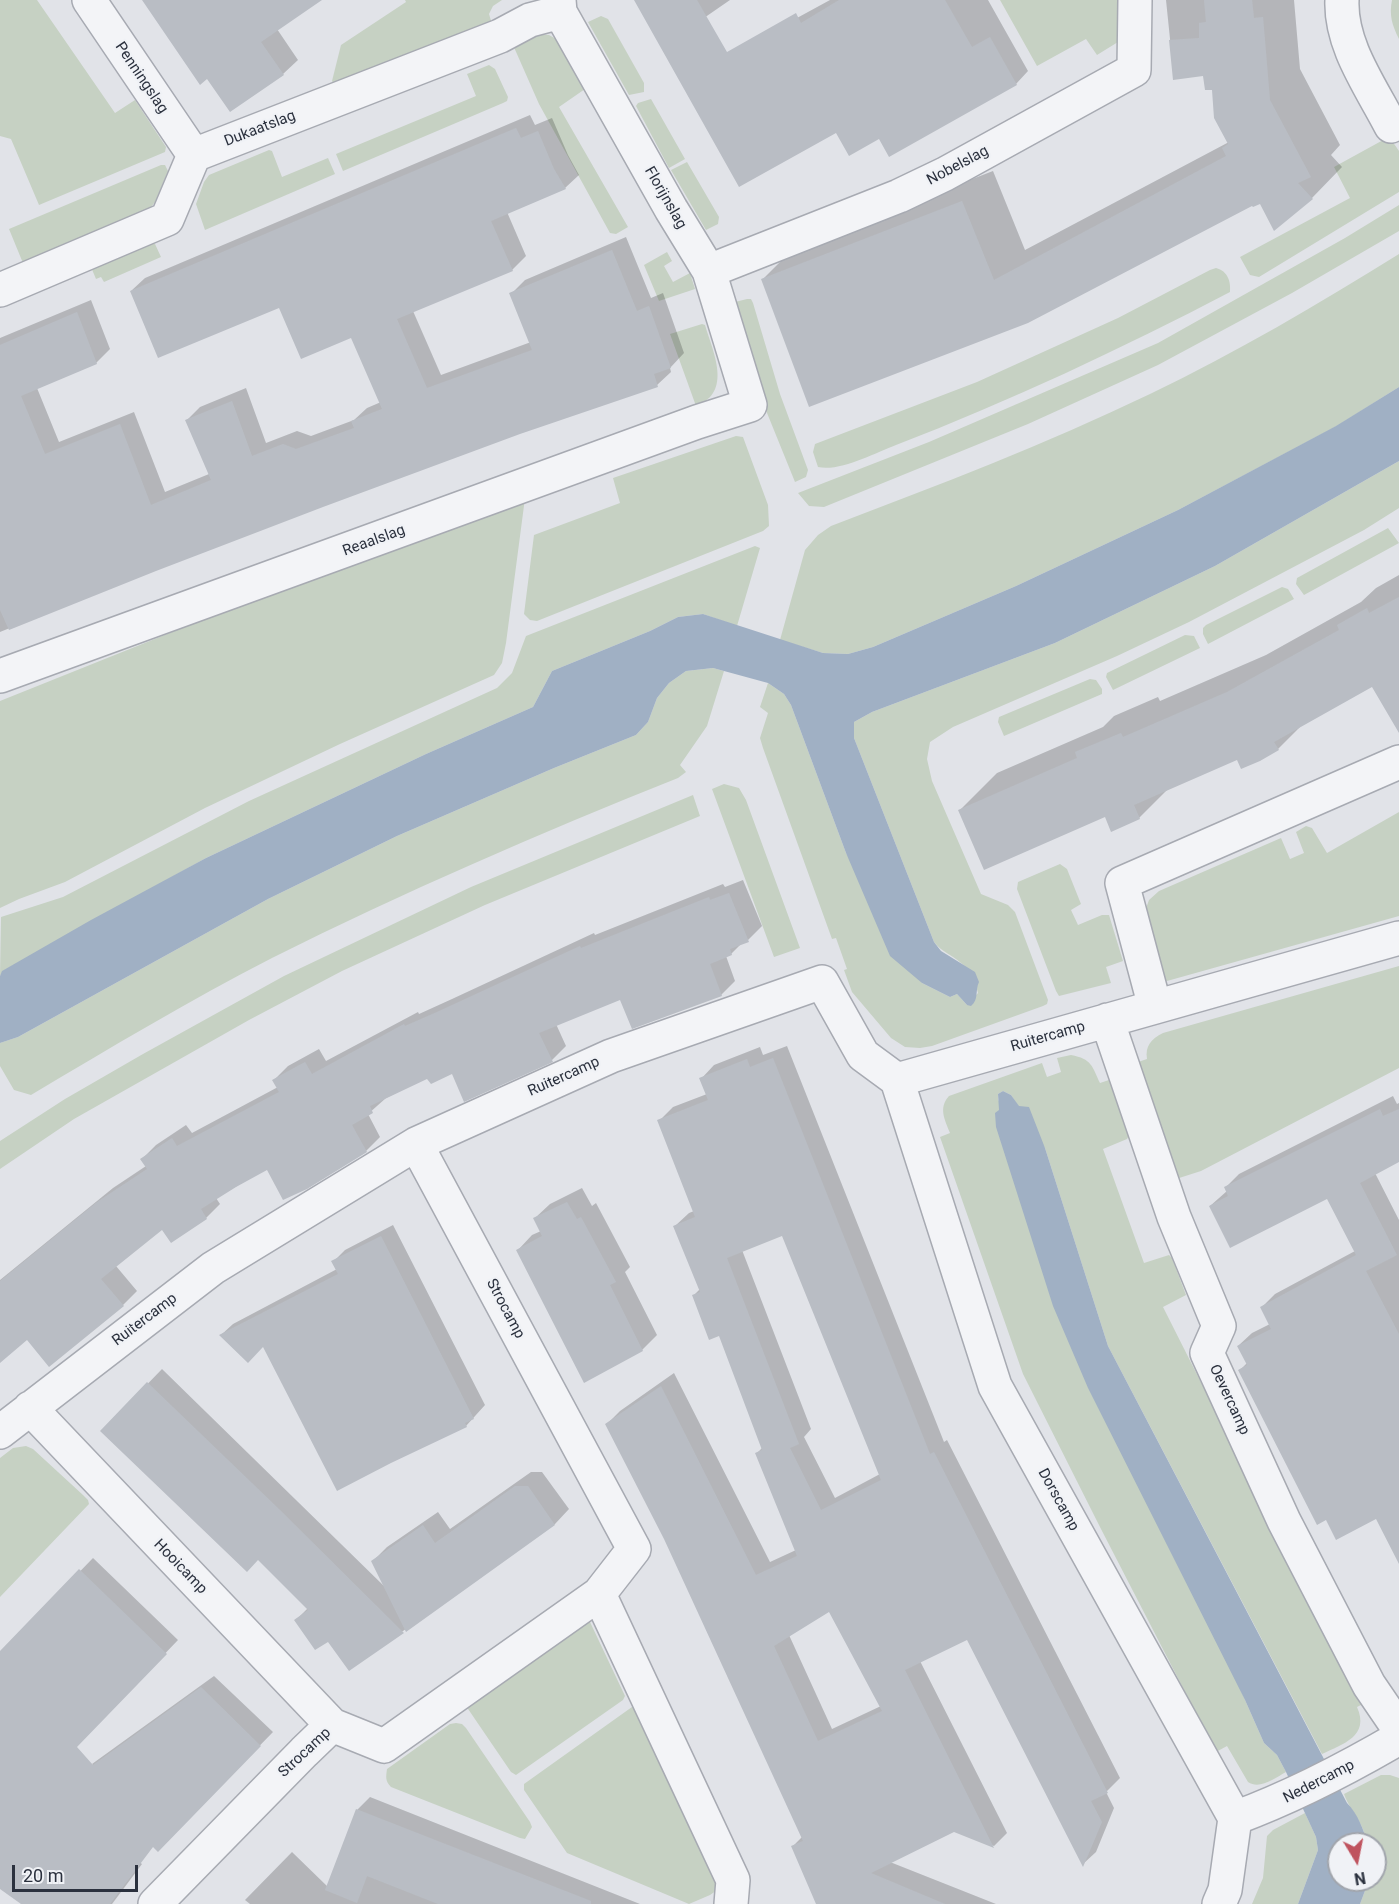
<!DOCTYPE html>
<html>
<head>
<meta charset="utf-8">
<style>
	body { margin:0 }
	#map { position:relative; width:1399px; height:1904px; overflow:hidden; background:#e1e3e8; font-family:Roboto,sans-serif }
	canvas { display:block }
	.north { position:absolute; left:1327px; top:1832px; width:60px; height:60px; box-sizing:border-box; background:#f0f2f6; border:2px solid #a1a5ac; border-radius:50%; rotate:170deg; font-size:16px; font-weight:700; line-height:24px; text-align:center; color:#2b313e }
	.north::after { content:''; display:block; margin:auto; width:21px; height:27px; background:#bf545f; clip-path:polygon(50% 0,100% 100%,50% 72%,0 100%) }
	.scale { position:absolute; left:12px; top:1865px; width:126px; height:27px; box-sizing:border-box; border:3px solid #2b313e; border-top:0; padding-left:8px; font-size:18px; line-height:21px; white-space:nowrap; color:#2b313e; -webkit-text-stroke:4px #f0f2f6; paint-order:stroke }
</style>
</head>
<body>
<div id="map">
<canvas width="1399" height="1904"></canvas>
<div class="north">N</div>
<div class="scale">20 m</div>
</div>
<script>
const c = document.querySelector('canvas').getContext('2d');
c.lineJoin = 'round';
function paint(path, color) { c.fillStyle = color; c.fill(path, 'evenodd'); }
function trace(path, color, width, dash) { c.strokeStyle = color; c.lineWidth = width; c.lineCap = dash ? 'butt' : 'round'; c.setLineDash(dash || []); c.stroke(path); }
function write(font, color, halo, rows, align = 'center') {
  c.font = font + ' Roboto,sans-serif'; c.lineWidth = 4.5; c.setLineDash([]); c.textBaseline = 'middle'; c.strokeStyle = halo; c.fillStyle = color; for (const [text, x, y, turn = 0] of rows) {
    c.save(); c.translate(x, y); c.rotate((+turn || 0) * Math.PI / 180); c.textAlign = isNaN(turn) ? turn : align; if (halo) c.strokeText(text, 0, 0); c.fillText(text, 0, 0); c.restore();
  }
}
paint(new Path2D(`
	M0,0H37L115,113L135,100L166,147L165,152L39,205L11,139L0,136Z
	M405,0H502L493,6L489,14L492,24L337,89L332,81L341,45L406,2Z
	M1000,0H1122L1118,42L1097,55L1086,39L1037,66Z
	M1392,0H1399V39C1392,25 1389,15 1392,0Z
	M601,16L608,19L644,83V92L629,95L588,22Z
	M538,34L549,35L558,40L585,89L559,107L628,227L616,234L610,233L539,104L513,45Z
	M489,65L495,69L508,97L507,101L503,103L343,171L336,154L476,96L467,74Z
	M651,99L685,159L669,168L636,106L638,103Z
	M1390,138L1399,151V192L1259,277L1250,275L1240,257L1350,198L1334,167L1385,139Z
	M269,150L272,151L282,177L328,158L335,174L205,230L196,204L204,182L209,175Z
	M687,162L719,217L718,224L706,230L671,170Z
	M161,165H165L168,171L155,202L147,212L25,268L9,229Z
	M1399,205V231L1292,293L1158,365L1028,424L824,507L809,506L798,493L929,442L1158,343L1345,238Z
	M151,242L155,244L161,257L104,282L101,277L96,279L91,267Z
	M667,252L672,261L664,266L673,282L690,273L695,289L659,301L644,265Z
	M1399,254V387L1337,426L1178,510L1016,586L873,647L848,654L823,653L780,640L805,550L818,535L831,526C939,485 1046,444 1150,394C1236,353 1318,304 1399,254Z
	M1216,268C1228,271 1231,282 1230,292C1121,349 1010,401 896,445C875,453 840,472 818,467L813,452L815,444L977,382L1118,318L1210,270Z
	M747,299H751L753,303L780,394L808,470L806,477L795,482L765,408L735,302Z
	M702,324L705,325C713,352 733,392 696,406L670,334Z
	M736,436L743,437L768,505L769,526L763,531L537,621L530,620L524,614L534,535L620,503L613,478Z
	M1399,461V508L1364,530L1189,622L1117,656L953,727L930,742L927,759L932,781L981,894L1008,905L1015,912L1048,1000L1047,1004L1043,1006L932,1046L920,1048L905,1047L891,1038L852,992L844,970L847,969L836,938L832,939L763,748L760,738L768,713L760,707L768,683L784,694L791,705L846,853L922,983L950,997L957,994L967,1005L978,993C976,984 969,968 961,963C951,954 943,953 934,942L854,738V722L872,712L1055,643L1215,566Z
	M525,498L506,643L502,663L494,675L340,744L205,808L65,882L19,899L0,908V701L267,594Z
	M1388,528L1399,543L1304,595L1296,584L1297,578Z
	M755,546L760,548L737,626L703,614L678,617L650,631L552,671L533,707L426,754L206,858L3,971L0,976L1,917L63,897L249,801L497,688L512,673L526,636Z
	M1282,587L1288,589L1294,599L1208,644L1203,634V628L1206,625Z
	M1185,635L1194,636L1200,648L1113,690L1106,677L1107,673Z
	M713,668L724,671L707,726L680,765L686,772L678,778C540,833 404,892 272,958C190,1000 110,1048 31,1095L14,1090L0,1066V1043L18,1037L268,899L397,836L554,768L636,735L648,722L657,698L669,683L686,671Z
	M1090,679L1096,680L1102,689V694L1004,736L998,722L999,717Z
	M724,784L739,788L746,800L800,948L774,957L712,789Z
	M693,795L700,816L485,905L342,971L249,1020L74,1119L0,1169V1141L65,1099L143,1054L284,976L471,887Z
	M1399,812V916L1167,981L1161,979L1145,911L1149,900L1159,891L1281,838L1290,859L1304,853L1296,832L1306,826L1312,828L1327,853Z
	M1060,864L1067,869L1081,904L1071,910L1078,925L1102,915H1109L1123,961L1106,967L1111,983L1059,996L1056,991L1017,889L1018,882Z
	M1399,966V1068L1201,1171L1176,1179L1135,1063L1147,1059C1145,1046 1151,1039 1163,1033Z
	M1071,1055C1092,1059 1092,1066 1100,1083L1109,1080L1129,1136L1127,1139L1103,1149L1144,1263L1169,1255L1172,1258L1186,1295L1163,1307L1363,1704L1357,1707C1370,1736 1343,1744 1322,1754L1108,1346L1045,1148L1011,1095L1003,1091L998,1094V1099L1245,1700L1264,1743L1277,1755L1286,1772C1275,1778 1260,1790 1248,1782L1227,1746L1216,1752L1101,1529L1023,1374L940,1137L950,1133C945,1120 938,1108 949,1096L1042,1063L1047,1077L1061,1072L1057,1058Z
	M26,1446L33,1449L83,1495L88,1500L89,1504L0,1597V1458L13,1448Z
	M580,1621L590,1622L625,1696L623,1700L516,1775L511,1772L464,1703Z
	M639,1702L723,1886L710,1895L689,1904L567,1853L524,1790V1784Z
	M456,1723L462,1724L466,1728L530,1822L532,1827L525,1839L520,1838L391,1787C385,1781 386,1777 387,1769L450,1724Z
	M1381,1775H1390L1399,1778V1904H1360L1369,1880H1375V1844H1368C1366,1838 1364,1831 1361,1825C1356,1814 1348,1806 1344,1794Z
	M1305,1813L1316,1837L1318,1850L1298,1904H1252L1263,1878L1267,1836L1273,1830Z`), '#c6d1c3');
paint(new Path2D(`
	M1399,387V461L1215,566L1055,643L872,712L854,722V738L934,942L941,951L975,972L979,982C975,990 979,1000 971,1006L967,1005L957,994L950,997L922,983L890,956L846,853L791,705L784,694L768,683L713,668L686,671L669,683L657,698L648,722L636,735L554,768L397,836L268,899L18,1037L0,1043V976L2,971L91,920L206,858L426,754L533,707L552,671L650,631L678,617L703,614L823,653L848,654L873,647L1016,586L1178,510L1336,426Z
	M1003,1091L1011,1095L1019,1106L1029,1107L1045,1148L1108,1346L1347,1803C1358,1814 1363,1829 1368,1844H1339V1880H1369L1360,1904H1298L1318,1850L1316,1837L1286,1772L1277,1755L1264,1743L1245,1700L1088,1388L1053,1306L996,1127L995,1113L999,1110L998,1094Z`), '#a0b0c4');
paint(new Path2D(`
	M144,0H316L277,29L298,60L283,74L208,77Z
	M636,0H730L662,47Z
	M830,0H988L1028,71L1016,84L879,137L837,131L696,73Z
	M1166,0H1294L1300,69L1340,145L1331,155L1342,167L1312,198L1253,203L1027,322L763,279L794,248L993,171L1025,250L1229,142L1213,88L1205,74L1174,78Z
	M530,115L535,125L552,118L568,155L579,175L565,188L507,212L526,256L512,270L413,311L441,375L531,342L511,294L525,280L626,237L651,298L663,293L684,353L670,368L671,372L657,385L519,433L155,569L0,632V338L91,300L110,349L96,363L37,388L59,442L134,412L165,492L209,474L187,420L200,407L246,388L266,443L297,431L311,436L354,420L367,408L381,402L352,336L279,306L131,291L145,278Z
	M1399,575V687L1373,685L1303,724L1278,749L1238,758L1169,788L1139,818L960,810L997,773L1103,727L1114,716L1158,697L1160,701L1266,655L1361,602L1376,588Z
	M743,880L762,926L748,940L742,943L731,954L726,956L735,981L721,995L621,998L556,1024L566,1046L552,1060L428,1077L386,1098L368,1114L380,1137L366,1151L306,1187L268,1168L216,1198L220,1204L206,1218L162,1228L116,1266L137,1291L123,1305L27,1338L0,1353V1280L113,1188L146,1166L142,1159L156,1145L186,1125L192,1133L278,1087L274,1080L288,1066L319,1049L326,1061L418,1012L419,1014L452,999L594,933L595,935L723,884L725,887Z
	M787,1046L944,1442L947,1440L1120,1778L1106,1792L1114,1808L1096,1852L1083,1864L968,1638L920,1661L1007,1833L994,1846L954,1830L890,1862L996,1904H817L793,1846L802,1837L665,1539L607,1424L620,1411L674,1373L770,1562L796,1550L757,1453L762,1448L720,1334L693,1296L700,1289L675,1226L689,1213L694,1211L659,1121L673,1107L707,1094L701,1079L714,1065L760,1047L763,1055ZM783,1234L880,1474L835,1498L804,1437L811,1429L742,1250ZM830,1610L881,1706L832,1729L789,1635Z
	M1393,1096L1397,1104L1399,1103V1161L1375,1173L1399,1220V1561L1377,1517L1240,1370L1247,1363L1238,1346L1252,1333L1270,1324L1262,1307L1275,1294L1355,1251L1328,1197L1210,1206L1227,1191L1226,1187L1239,1174Z
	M582,1188L592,1206L596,1203L630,1267L625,1272L657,1335L642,1350L585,1381L518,1250L532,1235L541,1231L535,1218L550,1204Z
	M393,1225L485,1405L466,1426L264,1345L221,1335L233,1324L337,1269L333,1262L345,1250Z
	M162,1369L385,1587L373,1561L387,1547L438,1512L450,1529L531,1472H542L569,1509L555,1524L349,1669L328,1640L296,1620L308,1608L258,1558L102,1431Z
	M93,1558L178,1640L63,1760L0,1698V1665L30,1623Z
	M214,1676L273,1732L158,1850L92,1764Z
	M2,1760L142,1864L112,1904H23L0,1887V1762Z
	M370,1797L640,1904H250L245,1900L292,1852L328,1887L357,1810Z`), '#0003');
paint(new Path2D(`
	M142,0H322L261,42L284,75L230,112L207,79L200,85Z
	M634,0H697L727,52L796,13L801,23L839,0H945L972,47L990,37L1017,85L889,157L879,139L849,156L836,133L739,187Z
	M1204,0H1252L1254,18L1263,17L1270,100L1311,177L1298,183L1313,199L1274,231L1260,204L1253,207L1252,206L1028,323L809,407L761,279L962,201L994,280L1226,156L1222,148L1228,144L1214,118L1212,90H1205L1203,76L1173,80L1169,40L1199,38V23L1206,22Z
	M516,128L521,138L538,131L554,169L566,189L491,221L513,271L397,319L427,388L532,350L509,293L612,250L637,311L649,306L671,368L654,374L658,387L520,434L323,507L156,571L9,630L0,610V345L77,312L97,364L21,396L45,454L120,424L151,505L211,480L185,420L232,401L252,456L283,444L296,449L354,428L351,421L382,409L351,338L301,359L279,308L158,358L130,291Z
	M1399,597V733L1372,687L1274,742L1279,750L1260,761L1241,769L1237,760L1134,805L1140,819L1111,832L1105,817L984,870L958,810L1077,758L1075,752L1121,733L1123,737L1227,692L1339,630L1337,625L1367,608L1369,613Z
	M729,893L749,942L730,949L732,955L710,964L722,996L632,1029L620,1000L539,1033L553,1062L464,1102L452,1074L431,1084L427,1079L370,1106L373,1113L352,1125L367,1152L307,1189L283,1200L267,1170L236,1187L201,1209L207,1219L171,1243L162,1230L101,1279L124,1306L49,1367L27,1340L0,1363V1281L97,1202L147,1169L140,1159L172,1138L177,1146L279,1092L272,1080L305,1062L312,1074L404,1024L405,1026L437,1012L580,946L581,948L709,897L710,900Z
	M773,1058L930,1454L934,1452L1108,1793L1091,1801L1102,1822L1083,1867L967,1640L905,1670L994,1848L954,1832L871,1873L945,1904H816L791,1846L803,1841L664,1539L605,1424L661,1386L756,1575L797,1556L755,1453L762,1450L719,1336L709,1340L692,1295L700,1292L673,1226L695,1217L657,1120L708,1100L699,1078L747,1059L750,1067ZM782,1236L881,1480L821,1510L790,1448L799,1444L727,1258ZM829,1612L882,1711L818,1741L774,1646Z
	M1380,1109L1383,1116L1399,1109V1162L1360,1183L1397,1255L1366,1271L1399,1334V1564L1376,1519L1336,1540L1326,1520L1317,1525L1238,1370L1247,1365L1237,1346L1271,1329L1260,1307L1356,1255L1327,1199L1230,1248L1209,1206L1228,1196L1224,1187Z
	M567,1202L577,1219L581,1217L616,1282L610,1285L643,1351L584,1383L516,1250L542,1236L533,1218Z
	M381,1236L474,1419L465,1423L467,1427L391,1463L337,1491L263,1347L248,1363L219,1335L338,1274L331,1261Z
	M147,1382L279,1509L404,1633L349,1671L328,1642L315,1650L294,1620L308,1610L258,1560L247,1572L100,1431Z
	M515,1486H528L555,1525L406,1632L371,1561L423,1525L435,1543Z
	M79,1569L167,1654L77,1747L93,1765L201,1687L261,1746L158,1852L153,1847L110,1904H21L0,1889V1651Z
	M356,1809L591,1901V1904H438L367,1876L357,1903L325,1890Z`), '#b9bdc4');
const minor = new Path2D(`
	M89,0L194,155
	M1342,0C1340,45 1371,87 1391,126
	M709,271L899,196L945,174L1134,70L1135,0
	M0,290L167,219L194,155L500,36L530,20L560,12
	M0,676L697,422L750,405L709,271L671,209L560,12L559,0
	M1155,1007L1122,883L1399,762
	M1107,1020L1174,1217L1219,1326L1207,1353L1284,1521L1369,1685L1399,1729
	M897,1080L995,1386L1235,1818L1225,1890L1219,1904
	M897,1080L1399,938
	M416,1144L634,1549L599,1594L733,1880L731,1904
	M30,1408L332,1725
	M0,1432L213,1268L416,1144L611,1056L822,982L863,1055L897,1080
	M1235,1818C1292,1797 1346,1769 1399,1738
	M155,1904L304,1752L332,1725L384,1746L599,1594`);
trace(minor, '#a7aab2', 36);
trace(minor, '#f3f4f7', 33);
write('15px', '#2b313e', '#f0f2f6', [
	["Penningslag",141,78,56],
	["Dukaatslag",260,129,-21],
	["Nobelslag",958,166,-28],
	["Florijnslag",665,198,60],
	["Reaalslag",374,541,-20],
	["Ruitercamp",1048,1037,-16],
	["Ruitercamp",564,1077,-24],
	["Strocamp",505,1309,62],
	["Ruitercamp",145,1320,-37],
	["Oevercamp",1229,1400,65],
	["Dorscamp",1058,1500,61],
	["Hooicamp",180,1567,46],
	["Strocamp",305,1753,-43],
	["Nedercamp",1319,1782,-27]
]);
</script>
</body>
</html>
